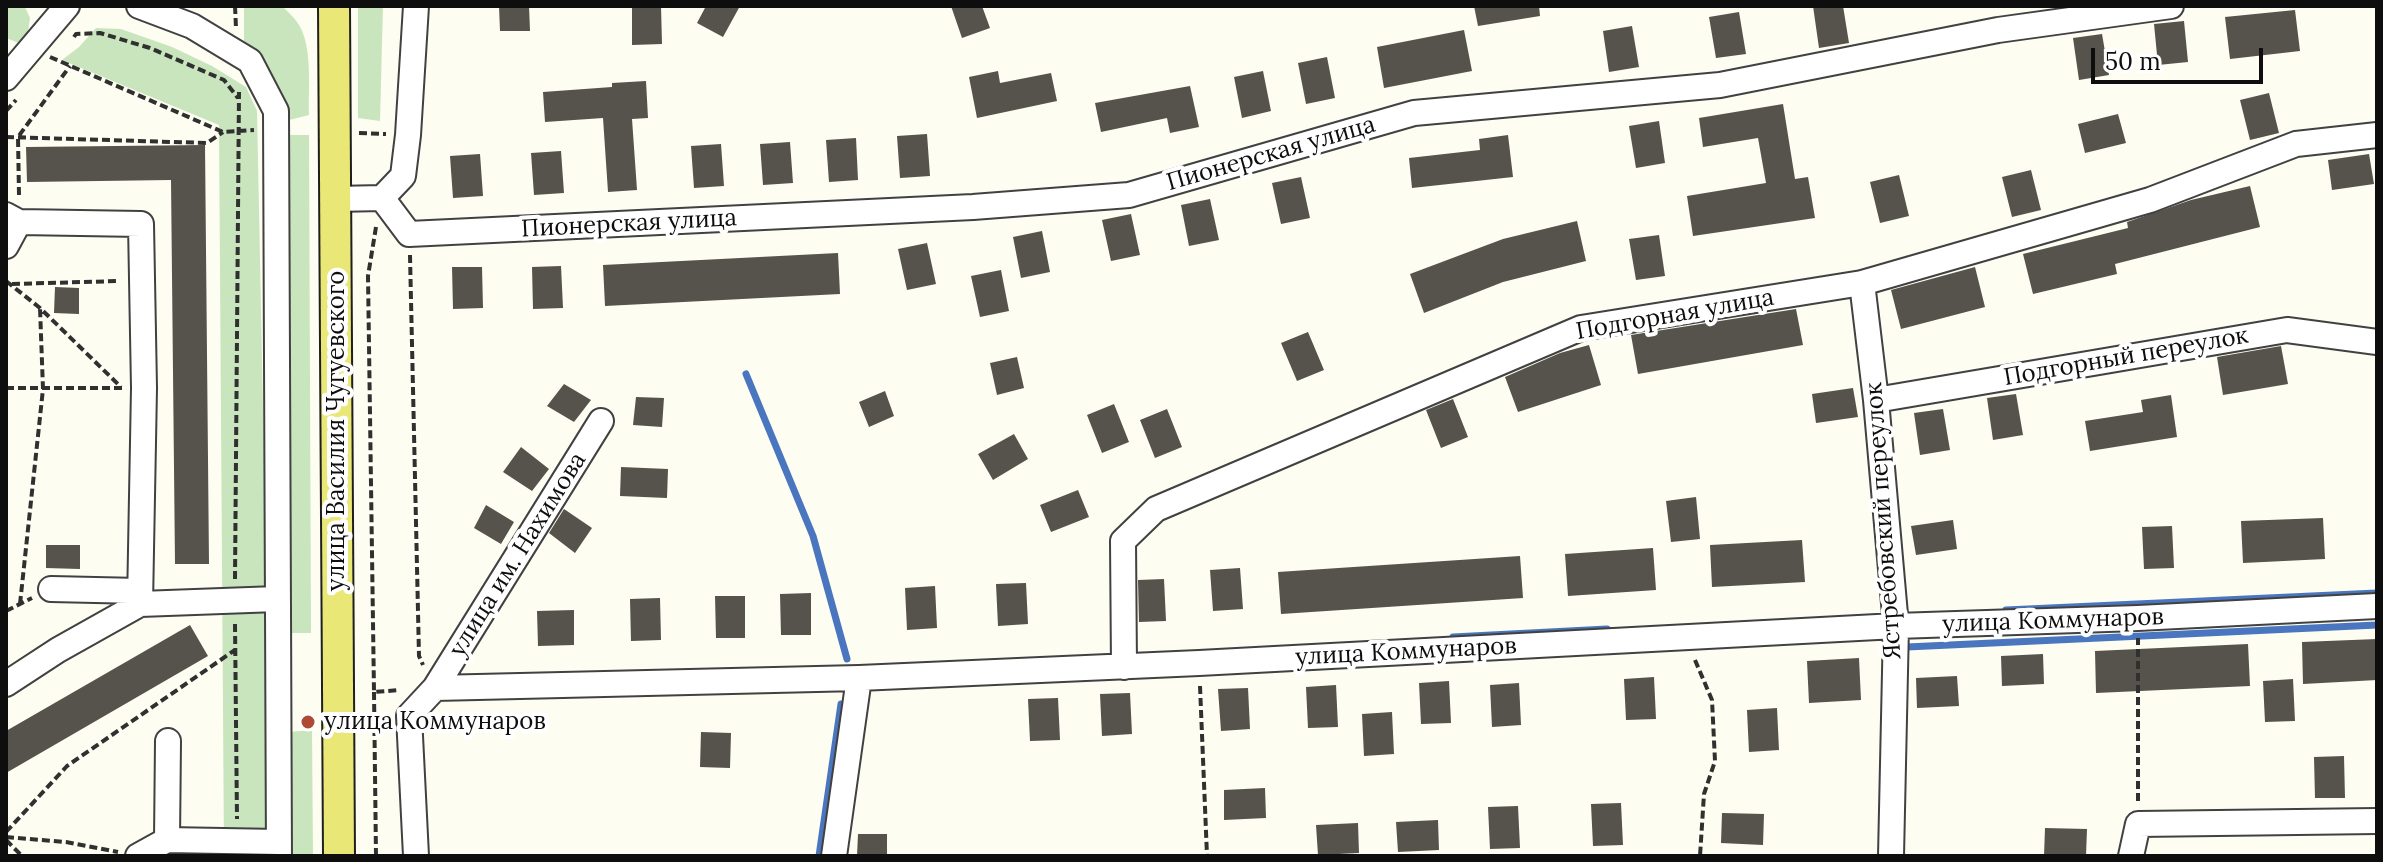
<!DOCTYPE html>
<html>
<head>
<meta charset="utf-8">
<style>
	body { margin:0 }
	#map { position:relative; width:2383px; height:862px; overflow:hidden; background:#fdfdf1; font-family:Lora,serif }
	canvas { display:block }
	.frame { position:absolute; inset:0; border:8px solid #0e0e0e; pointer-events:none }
	.scale { position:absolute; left:2091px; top:48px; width:172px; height:36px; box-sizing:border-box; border:4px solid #0e0e0e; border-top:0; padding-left:10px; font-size:24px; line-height:28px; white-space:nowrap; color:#0e0e0e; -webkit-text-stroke:6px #fff; paint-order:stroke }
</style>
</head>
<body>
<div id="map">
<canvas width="2383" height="862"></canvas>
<div class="frame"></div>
<div class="scale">50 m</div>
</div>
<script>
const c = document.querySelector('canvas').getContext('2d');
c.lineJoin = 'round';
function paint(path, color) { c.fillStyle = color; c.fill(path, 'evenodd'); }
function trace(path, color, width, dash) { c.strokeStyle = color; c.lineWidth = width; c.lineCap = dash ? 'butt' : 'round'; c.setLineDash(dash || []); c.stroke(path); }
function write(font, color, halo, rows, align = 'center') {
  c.font = font + ' Lora,serif'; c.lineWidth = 8; c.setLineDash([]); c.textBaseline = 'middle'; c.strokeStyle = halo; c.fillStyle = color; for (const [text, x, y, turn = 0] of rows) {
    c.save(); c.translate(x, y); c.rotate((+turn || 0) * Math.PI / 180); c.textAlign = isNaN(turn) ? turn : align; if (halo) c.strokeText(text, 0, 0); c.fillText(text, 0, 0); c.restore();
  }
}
paint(new Path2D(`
	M6,6L25,7L30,18L26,46L6,38Z
	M244,6H282C288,12 295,18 299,25C313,48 308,90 309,115L285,121C278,89 273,60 244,41Z
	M358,6H383L380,121L358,118Z
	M96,28L121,29L172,47L212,66L246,87L257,111L267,606L269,856H224L219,125L62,60L79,47Z
	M282,135H309L311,633H285Z
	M312,730L313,856H290L289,732Z`), '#c9e5be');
trace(new Path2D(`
	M746,374L813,536L847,659
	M2006,610L2377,593
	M1453,637L1607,629
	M1907,647L2377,625
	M819,856L841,704`), '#4a76bf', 7);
paint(new Path2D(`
	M499,6H529L530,31H500Z
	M632,6H661L662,44L632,45Z
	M706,6H740L723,37L697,23Z
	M951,6H982L990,28L962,38Z
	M1474,6H1539L1540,16L1478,26Z
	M1813,6H1843L1849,43L1819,48Z
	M2295,10L2300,51L2230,59L2225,17Z
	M1739,12L1746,54L1716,58L1709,17Z
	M2184,21L2188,62L2158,65L2154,24Z
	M1632,26L1639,67L1609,72L1603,31Z
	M1464,30L1472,71L1384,88L1377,47Z
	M2102,34L2109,75L2079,80L2073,38Z
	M1327,57L1335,98L1306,104L1298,63Z
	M998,71L1000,83L1051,73L1057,101L977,118L969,77Z
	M1263,71L1271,111L1242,118L1234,77Z
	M646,81L648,118L632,119L637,190L608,192L603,118L545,122L543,92L612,87V83Z
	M1190,86L1199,127L1170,133L1167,118L1101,132L1095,103Z
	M2269,93L2279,133L2250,140L2240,100Z
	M1783,104L1795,179L1808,177L1815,218L1693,236L1687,196L1766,183L1758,138L1703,147L1699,118Z
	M2118,114L2126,143L2085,153L2078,124Z
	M1659,121L1665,163L1636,168L1629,126Z
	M927,134L930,176L900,178L897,136Z
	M1508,135L1513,177L1412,188L1409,158L1480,150L1479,139Z
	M856,138L858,180L829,182L826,140Z
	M790,142L793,183L763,185L760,144Z
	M721,144L724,186L694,188L691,146Z
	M205,145L209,564H175L171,180L27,182L26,147Z
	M561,151L564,193L534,195L531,153Z
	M480,154L483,196L453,198L450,156Z
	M2369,154L2374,184L2332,190L2328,160Z
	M2031,170L2041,210L2012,217L2002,177Z
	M1899,175L1909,216L1880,223L1870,182Z
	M1301,177L1310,218L1281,224L1272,183Z
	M2250,186L2260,227L2115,264L2117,274L2033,294L2023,254L2128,228L2127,222L2191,200Z
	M1210,199L1219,240L1189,246L1181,205Z
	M1131,214L1140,255L1111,261L1102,220Z
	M1577,221L1586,261L1503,282L1424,313L1410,274L1503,239Z
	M1042,231L1050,272L1021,278L1013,237Z
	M1659,235L1665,276L1636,280L1629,239Z
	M927,243L936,284L907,290L898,249Z
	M838,253L840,294L605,306L603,265Z
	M561,266L563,308L533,309L532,267Z
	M452,267H482L483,308L453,309Z
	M1975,267L1985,307L1901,329L1891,290Z
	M1001,270L1009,311L980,317L971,276Z
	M55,287L79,288V314L54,313Z
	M1796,309L1803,345L1638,374L1631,335Z
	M1308,332L1324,370L1297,381L1281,343Z
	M1589,345L1601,385L1518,412L1505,377L1560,353Z
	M2281,346L2288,384L2223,395L2217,357Z
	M1017,357L1024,388L997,395L990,363Z
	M564,384L591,400L574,422L547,406Z
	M1853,388L1858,417L1816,423L1812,394Z
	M885,391L894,416L869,427L859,402Z
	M2016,394L2023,435L1993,440L1987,398Z
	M2171,395L2177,437L2090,451L2085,421L2143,412L2141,400Z
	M636,397L664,398L662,427L633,425Z
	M1453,399L1468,437L1441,448L1426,410Z
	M1114,404L1129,442L1102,453L1087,415Z
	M1167,409L1182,447L1155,458L1140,420Z
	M1943,409L1950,450L1920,455L1914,413Z
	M1014,434L1028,459L993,480L978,454Z
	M521,447L549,469L532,491L503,472Z
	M621,467L668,469L667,498L620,496Z
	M1078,490L1089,517L1051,532L1040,505Z
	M1696,497L1700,539L1671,542L1666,501Z
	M486,505L514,522L501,544L474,528Z
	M564,509L592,528L575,553L549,533Z
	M2323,518L2325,559L2243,563L2241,521Z
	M1953,520L1957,549L1916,555L1911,526Z
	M2172,526L2174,568L2144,569L2142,527Z
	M1802,540L1805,582L1712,587L1710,545Z
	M46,545H80V569L46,568Z
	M1653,548L1656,590L1568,596L1565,554Z
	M1520,556L1523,598L1281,614L1278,572Z
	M1240,568L1243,609L1213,611L1210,570Z
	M1164,579L1166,621L1139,622L1138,580Z
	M1026,583L1028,624L998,626L996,584Z
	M935,586L937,628L907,630L905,588Z
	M811,593V635H781L780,594Z
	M715,596H745V638H716Z
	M660,598L661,640L631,641L630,599Z
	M574,610V645L538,646L537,611Z
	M190,625L208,656L6,773V731Z
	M2377,639V680L2303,684L2302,642Z
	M2248,644L2250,686L2096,693L2095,651Z
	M2043,654L2044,684L2002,686L2001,656Z
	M1859,658L1861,700L1809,703L1807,661Z
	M1957,676L1959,706L1917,708L1916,678Z
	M1654,677L1656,719L1626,720L1624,679Z
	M2293,679L2295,721L2265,722L2263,681Z
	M1449,681L1451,723L1421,724L1419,683Z
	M1519,683L1521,725L1492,727L1490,685Z
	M1336,685L1338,727L1308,728L1306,687Z
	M1248,688L1250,729L1221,731L1218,689Z
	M1130,693L1132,734L1102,736L1100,694Z
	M1058,698L1060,740L1030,741L1028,699Z
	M1777,708L1779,750L1749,752L1747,710Z
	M1392,712L1394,754L1364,756L1362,714Z
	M701,732L731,733L730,768L700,767Z
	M2344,756L2345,798H2315L2314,757Z
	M1265,788L1266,818L1224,820V790Z
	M1621,803L1623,845L1593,846L1591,804Z
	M1518,806L1520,848L1490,849L1488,807Z
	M1722,813L1764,814L1763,845L1721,843Z
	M1438,820L1439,850L1398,852L1396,822Z
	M1358,823L1359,853L1318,855L1316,825Z
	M2045,828L2087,829L2086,856H2044Z
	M858,834H887V856H857Z`), '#56524c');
const minor = new Path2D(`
	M139,6L192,26L250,61L276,111L279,856
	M6,78L67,6
	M382,198L409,234L973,207L1129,195L1414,113L1720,85L1998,30L2171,6
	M335,199L382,198L403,176L408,135L416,6
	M6,215L19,222L141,224L144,388L140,604
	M6,246L19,222
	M1862,283L1876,400L1896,626L1891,856
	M1876,400L2287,330L2377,342
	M51,589L140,591
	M1124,667L1123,541L1156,509L1581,328L1862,283L2150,200L2296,144L2377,135
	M6,684L58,650L140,604L277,599
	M435,688L859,678L1199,663L1896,626L2138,618L2377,606
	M167,840L168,741
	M138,856L167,840L279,842
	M416,856L409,716L435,688L601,421
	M834,856L859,678
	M2131,856L2138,824L2377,821`);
const major = new Path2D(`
	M334,6L339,856`);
trace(minor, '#414141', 28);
trace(major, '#1f1f1f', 34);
trace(new Path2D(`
	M235,6L236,28
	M74,37L76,34L100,33L150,48L224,80L238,98
	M50,57L223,132L254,130
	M6,111L16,100
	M359,133L386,134
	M6,137L207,143L223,132
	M19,195L18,137L70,66
	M376,227L368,276L374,692L400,690
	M410,255L419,656L423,665
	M6,281L40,308L121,387
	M12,284L119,281
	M6,388H124
	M235,579L239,92
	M20,604L43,389L40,308
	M6,611L32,598
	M235,624L237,819
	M1695,660L1712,700L1715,761L1704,794L1700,856
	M1200,686L1207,856
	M374,692L376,856
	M2138,801V638
	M6,832L67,766L235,650
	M6,837L66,842L118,852
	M6,840L22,856`), '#303030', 4, [8, 4]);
trace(minor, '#fff', 24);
trace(major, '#e9e775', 30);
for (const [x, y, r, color] of [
	[308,722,8,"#af4a35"]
]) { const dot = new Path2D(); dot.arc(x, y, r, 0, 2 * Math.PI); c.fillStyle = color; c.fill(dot); trace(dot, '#fff', 3); }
write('24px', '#0e0e0e', '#fff', [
	["Пионерская улица",1271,154,-16],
	["Пионерская улица",629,224,-3],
	["Подгорная улица",1675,315,-10],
	["Подгорный переулок",2126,357,-10],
	["улица Василия Чугуевского",337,431,-90],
	["Ястребовский переулок",1884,521,-94],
	["улица им. Нахимова",518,555,-58],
	["улица Коммунаров",2053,621,-2],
	["улица Коммунаров",1406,652,-3]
]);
write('24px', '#0e0e0e', '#fff', [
	["улица Коммунаров",324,722]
], 'left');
</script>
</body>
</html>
